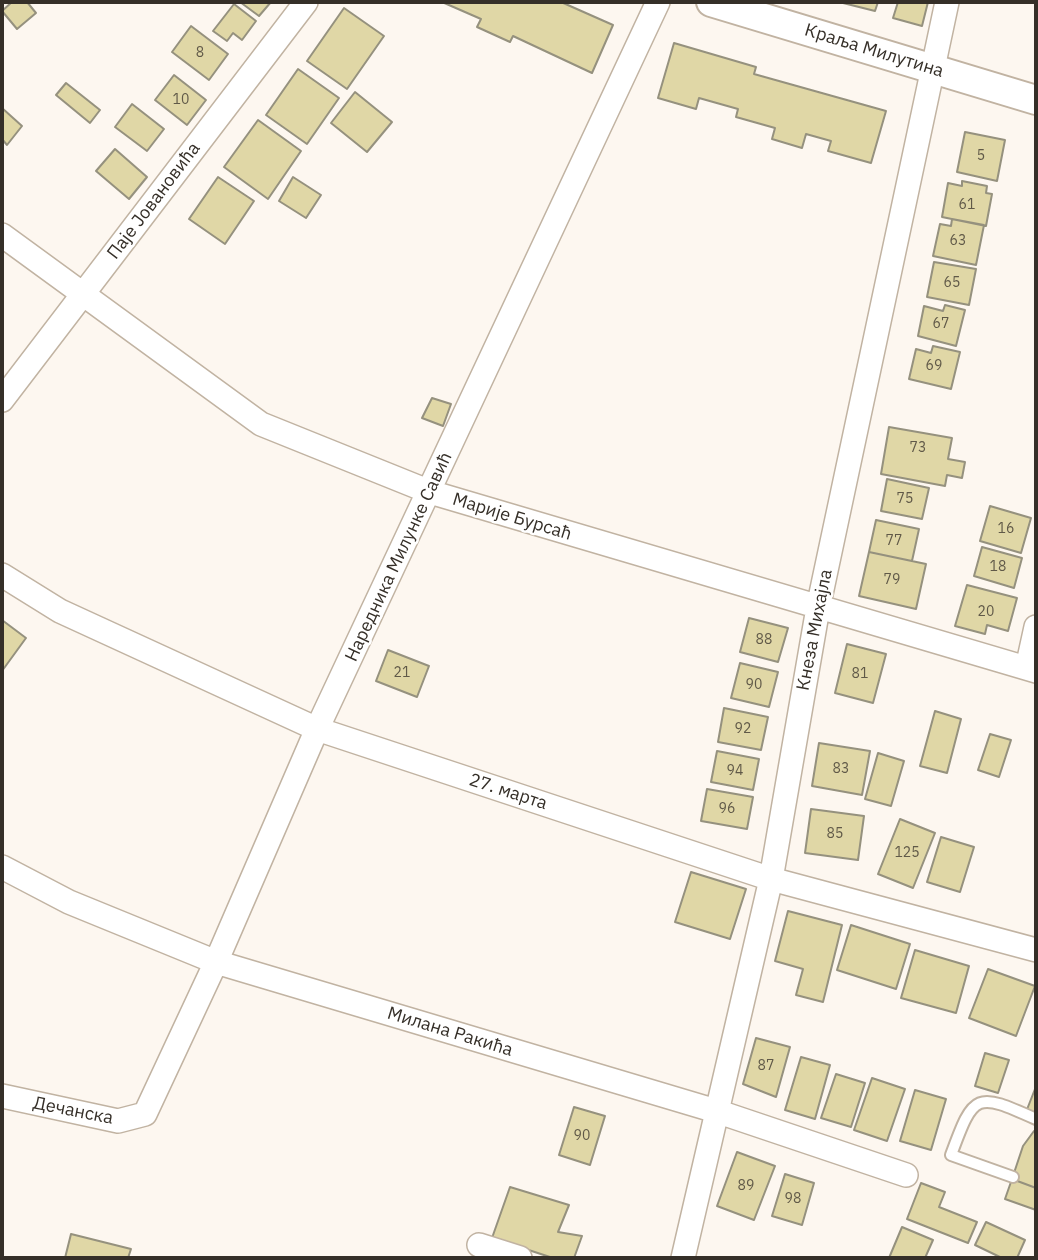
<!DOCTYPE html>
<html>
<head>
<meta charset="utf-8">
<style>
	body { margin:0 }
	#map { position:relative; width:1038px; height:1260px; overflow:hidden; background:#fdf7f0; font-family:"IBM Plex Sans",sans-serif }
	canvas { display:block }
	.frame { position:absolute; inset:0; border:4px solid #352f28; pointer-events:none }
</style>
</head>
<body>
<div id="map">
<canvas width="1038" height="1260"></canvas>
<div class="frame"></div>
</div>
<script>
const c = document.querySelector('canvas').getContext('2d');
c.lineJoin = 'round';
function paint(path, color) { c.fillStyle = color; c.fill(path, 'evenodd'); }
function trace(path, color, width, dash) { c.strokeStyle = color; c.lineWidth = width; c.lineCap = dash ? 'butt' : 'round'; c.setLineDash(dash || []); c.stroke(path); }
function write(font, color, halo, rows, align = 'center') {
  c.font = font + ' "IBM Plex Sans",sans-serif'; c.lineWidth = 5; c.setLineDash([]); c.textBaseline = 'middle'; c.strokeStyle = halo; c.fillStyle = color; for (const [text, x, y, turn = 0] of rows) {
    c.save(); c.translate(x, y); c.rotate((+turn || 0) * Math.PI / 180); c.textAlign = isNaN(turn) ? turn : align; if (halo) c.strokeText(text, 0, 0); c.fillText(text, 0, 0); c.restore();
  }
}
const building = new Path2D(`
	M12,2H27L36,13L17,29L2,11Z
	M240,2H271L259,16Z
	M442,2H561L613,25L592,73L513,36L510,42L477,27L481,19Z
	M839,2H878L875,11Z
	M898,2H928L922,26L893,18Z
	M234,4L256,21L242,40L233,33L227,41L213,31Z
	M344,8L384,36L347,89L307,61Z
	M191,26L228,54L209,80L172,52Z
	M674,43L756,67L754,74L886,111L871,163L828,151L831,141L806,134L802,148L772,139L775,128L736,117L738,109L699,98L696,109L658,98Z
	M298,69L339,98L307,144L266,115Z
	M174,75L206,100L187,125L155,100Z
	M66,83L100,110L90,123L56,95Z
	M355,92L392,122L367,152L331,123Z
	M132,104L164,129L147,151L115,127Z
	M2,108L22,126L7,145L2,139Z
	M258,120L301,151L268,199L224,167Z
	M965,132L1005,140L997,181L957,172Z
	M115,149L147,177L129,199L96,171Z
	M218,177L254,201L225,244L189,219Z
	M293,177L321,195L306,218L279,201Z
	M962,181L987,186L986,193L992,194L986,226L942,217L948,183L962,186Z
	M952,219L984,225L976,265L933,256L940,224L951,226Z
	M934,262L976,269L969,305L927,297Z
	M945,305L965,310L956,346L918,336L924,306L943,311Z
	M933,346L960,352L951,389L909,379L916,349L931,353Z
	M432,398L451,404L443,426L422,418Z
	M889,427L952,438L948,459L965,462L962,478L947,475L945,486L881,474Z
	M887,479L929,488L922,519L881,511Z
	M990,506L1031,518L1021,553L980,541Z
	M876,520L919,529L912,561L869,552Z
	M982,547L1022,558L1014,588L974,576Z
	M869,552L926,564L916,609L859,596Z
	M967,585L1017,598L1008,631L987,625L985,634L955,626Z
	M749,618L788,628L778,662L740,652Z
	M2,620L26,638L2,671Z
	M847,644L886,654L873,703L835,693Z
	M388,650L429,666L417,697L376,681Z
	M740,663L778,672L769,707L731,698Z
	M724,708L768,717L761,750L718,742Z
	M935,711L961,719L947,773L920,766Z
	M990,734L1011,740L999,777L978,770Z
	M819,743L870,751L862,795L812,786Z
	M717,751L759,759L753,790L711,782Z
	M878,753L904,761L891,806L865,799Z
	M707,789L753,797L747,829L701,821Z
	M811,809L864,816L858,860L805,853Z
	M900,819L935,833L913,888L878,874Z
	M941,837L974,847L960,892L927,882Z
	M691,872L746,889L730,939L675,922Z
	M788,911L842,925L823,1002L796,995L803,969L775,961Z
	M851,925L910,944L896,989L837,970Z
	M915,950L969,966L956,1013L901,998Z
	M988,969L1035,986L1016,1036L969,1018Z
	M756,1038L790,1047L776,1097L743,1084Z
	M985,1053L1009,1060L998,1093L975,1086Z
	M801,1057L830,1065L815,1119L785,1110Z
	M836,1074L865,1083L851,1127L821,1118Z
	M872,1078L905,1089L887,1141L854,1130Z
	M1035,1089L1036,1090V1115L1026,1112Z
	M915,1090L946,1099L931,1150L900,1141Z
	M574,1107L605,1116L590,1165L559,1155Z
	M1034,1131L1036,1132V1188L1012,1179L1023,1146Z
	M737,1152L775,1166L754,1220L717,1206Z
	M785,1174L814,1183L802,1225L772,1216Z
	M1012,1179L1036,1188V1210L1005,1199Z
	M921,1183L945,1192L939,1207L977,1222L968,1243L907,1219Z
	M510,1187L569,1205L558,1232L582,1236L574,1258H553L492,1238Z
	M986,1222L1025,1240L1017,1258H1002L975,1245Z
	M902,1227L933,1240L925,1258H889Z
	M71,1234L131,1249L128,1258H65Z`);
paint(building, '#e0d7a6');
trace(building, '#95917e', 2);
const service = new Path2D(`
	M1013,1177L951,1155C974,1092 976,1092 1036,1119`);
const minor = new Path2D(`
	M2,235L261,424L430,492L1036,671
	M2,400L306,2
	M2,575L60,611L317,729L771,879L1036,950
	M1027,668L1036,627
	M2,867L69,902L216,962L716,1111L906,1175
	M2,1096L118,1121L145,1114L216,962L317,729L658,2
	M479,1245L520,1258
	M683,1258L771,879L818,608L947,2`);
const tertiary = new Path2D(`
	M711,2L1036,100`);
trace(service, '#c1b3a2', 14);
trace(minor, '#c1b3a2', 26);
trace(tertiary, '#c1b3a2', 32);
trace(service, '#fff', 10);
trace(minor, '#fff', 23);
trace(tertiary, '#fff', 28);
write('14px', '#605948', null, [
	["8",200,53],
	["10",181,100],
	["5",981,156],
	["61",967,205],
	["63",958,241],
	["65",952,283],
	["67",941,324],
	["69",934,366],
	["73",918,448],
	["75",905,499],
	["16",1006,529],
	["77",894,541],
	["18",998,567],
	["79",892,580],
	["20",986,612],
	["88",764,640],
	["21",402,673],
	["81",860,674],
	["90",754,685],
	["92",743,729],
	["83",841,769],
	["94",735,771],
	["96",727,809],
	["85",835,834],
	["125",907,853],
	["87",766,1066],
	["90",582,1136],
	["89",746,1186],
	["98",793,1199]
]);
write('18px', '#352f28', '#fff', [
	["Краља Милутина",874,51,17],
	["Паје Јовановића",154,201,-53],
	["Марије Бурсаћ",512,517,17],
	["Наредника Милунке Савић",399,557,-65],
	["Кнеза Михајла",815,630,-79],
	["27. марта",508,792,18],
	["Милана Ракића",450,1032,17],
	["Дечанска",73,1111,11]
]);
</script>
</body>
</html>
